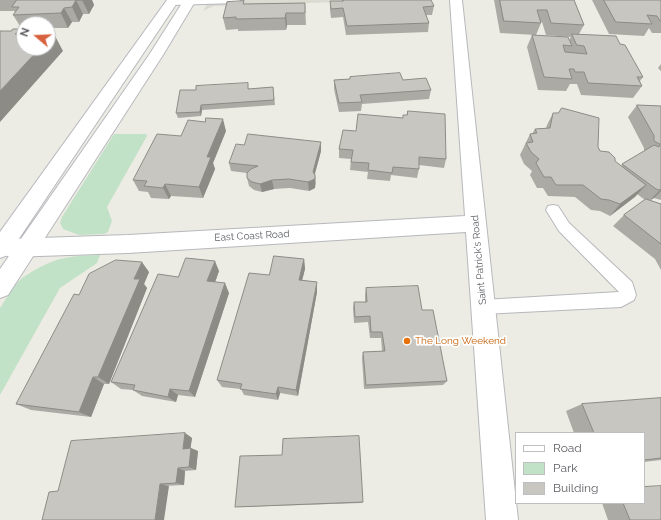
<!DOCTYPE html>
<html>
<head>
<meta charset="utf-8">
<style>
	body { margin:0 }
	#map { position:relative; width:661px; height:520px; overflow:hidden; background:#edece4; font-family:Raleway,sans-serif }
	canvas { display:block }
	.legend { position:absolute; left:515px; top:432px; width:130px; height:72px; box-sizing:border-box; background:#fff; border:1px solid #bebfc1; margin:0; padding:5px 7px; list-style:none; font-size:12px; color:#5c5e63 }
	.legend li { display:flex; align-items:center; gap:8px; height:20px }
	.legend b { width:20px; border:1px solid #bebfc1 }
	.north { position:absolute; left:16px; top:16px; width:40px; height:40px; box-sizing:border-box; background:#fff; border:1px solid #bebfc1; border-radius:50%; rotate:289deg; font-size:11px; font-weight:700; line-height:16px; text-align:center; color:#5c5e63 }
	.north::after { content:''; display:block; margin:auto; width:14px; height:18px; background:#d7623f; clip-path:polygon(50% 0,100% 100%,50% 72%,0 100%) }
</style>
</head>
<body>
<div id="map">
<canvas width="661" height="520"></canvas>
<ul class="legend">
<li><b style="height:5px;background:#fff"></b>Road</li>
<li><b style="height:11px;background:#c2e2c7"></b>Park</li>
<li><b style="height:11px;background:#c8c6c0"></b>Building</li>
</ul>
<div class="north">N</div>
</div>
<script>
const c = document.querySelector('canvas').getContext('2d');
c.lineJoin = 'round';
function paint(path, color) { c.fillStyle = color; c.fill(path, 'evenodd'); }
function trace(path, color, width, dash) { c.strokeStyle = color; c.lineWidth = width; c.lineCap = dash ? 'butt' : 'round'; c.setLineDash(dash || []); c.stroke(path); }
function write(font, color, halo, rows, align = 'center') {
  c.font = font + ' Raleway,sans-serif'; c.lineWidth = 3.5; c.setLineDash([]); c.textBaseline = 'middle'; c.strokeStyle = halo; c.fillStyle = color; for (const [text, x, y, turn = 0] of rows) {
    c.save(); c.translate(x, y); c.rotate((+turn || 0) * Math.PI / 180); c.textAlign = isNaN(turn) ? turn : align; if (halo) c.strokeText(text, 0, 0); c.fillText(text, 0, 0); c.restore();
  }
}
paint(new Path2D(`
	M210,0H403L214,6L203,11Z`), '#dcdbd2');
paint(new Path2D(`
	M114,134H146L147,136L107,207L112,221L108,232L104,234L79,235L63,229L60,223L62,217Z
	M100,255L97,263L60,288L0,395V308C6,299 12,288 20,280C24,276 30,273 35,270C59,256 73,256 100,255Z`), '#c2e2c7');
const lane = new Path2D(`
	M169,0H241L237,3L172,5L168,2Z
	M553,205L558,206L569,223L632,282L636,295L634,300L621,307L483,314L477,312L475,307L477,302L483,300L619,292L559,231L546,210L548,206Z`);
const street = new Path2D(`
	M450,0H462L518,520H486L466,232L128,253L10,257L2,254L0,250L2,242L10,239L128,235L465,216Z`);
const secondary = new Path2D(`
	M167,0H179L8,255L0,258V232Z
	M184,0H196L163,55L8,295L0,298V269L149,55Z`);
trace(lane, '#b6b8bc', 2);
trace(street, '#b6b8bc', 2);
trace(secondary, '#b7b9be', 2);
paint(lane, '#fff');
paint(street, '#fff');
paint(secondary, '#fff');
paint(new Path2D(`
	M0,0H92L94,5L89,14H83L79,22H72L68,28H48V24H24V29H22L13,15L15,12L14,11H0Z
	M342,0L434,6L432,15H426L429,23L428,32L346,35L343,17L331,18L330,10V1H342Z
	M494,0H574L584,25L579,34L620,44L643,77L640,81L642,86L633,98L581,95L577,84H570L566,91L538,90L527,47L532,35L569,40L571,37L546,35L542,22H540L541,23L536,35L500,33Z
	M592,0H661V33H652L649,28L644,36L609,34Z
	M305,3L306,25H287L286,30L238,31V29L226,30L223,18L245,4Z
	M661,64V71L658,68Z
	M350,77L403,80L431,90L429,99L362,104L361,111L339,112L334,89V80L350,79Z
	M273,87L275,105L202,110L201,116L178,118L176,113L249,88V89Z
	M637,105L661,106V200L654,198L650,200L661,204V270L655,259L613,226L624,215L645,200L637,194L610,216L600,211L591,210L575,197L548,196L543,188H537L530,175L532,171L524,164L520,155L530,134H532L535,129L546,128L547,125L553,113L598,147L600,151L621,166L622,164L644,151V148L628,117Z
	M408,111L446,159L444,168L419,165V169L417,178L391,175L390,181L367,179L368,172L350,170L351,159L339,158V149L403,118L407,115Z
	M226,131L213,163L215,169L203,198L171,196L169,199L151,198L148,192L139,191L133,180L181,136Z
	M321,151L315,174L316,183L315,188L309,191L290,188L274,189L262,192L254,190L249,186L247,178V173L231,171L229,163Z
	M304,259L305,269L302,280L317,282V292L298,396L280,393L278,400L244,395L241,389L222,387L217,380L269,275Z
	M219,271L215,282L229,293L195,397L178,395L176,402L142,396L133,390L121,389L111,382L178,277Z
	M149,272L144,284L147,288L109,384H104L91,417L31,410L16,404L79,295Z
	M366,288L422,310L447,381L443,385L364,389L362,358L363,352L382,351L381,338H370L368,322L354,323L353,308L354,302H365V295Z
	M661,398V460L644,462V433H574L566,411L582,404Z
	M185,433L192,438L190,448L198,451L196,470L185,471L184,485L58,491Z
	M282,455L363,502L362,503L239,507H235Z
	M602,503H644L661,520H608Z`), '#acaaa5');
paint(new Path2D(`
	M76,0L83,14L79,22L72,7Z
	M82,0H92L94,5L89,14Z
	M64,8L72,22L68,28L61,13Z
	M286,13L287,25L286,30L285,18Z
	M20,29L24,35L15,34Z
	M54,34L63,51L0,122V91L40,48H48V40Z
	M201,105L202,110L201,116L200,112Z
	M223,119L226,131L213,163L215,169L203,198L199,187L207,157Z
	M321,142V151L313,180L315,175V188L309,191L308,182L313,172Z
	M272,180L274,189L262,192L260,184Z
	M165,184L171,196L169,199L163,188Z
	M646,185L635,197L610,216L620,204Z
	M661,189V191L654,198L649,201Z
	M304,259L305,269L300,289L299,280Z
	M215,261L219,271L212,291L207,281Z
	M142,262L149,272L144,284L147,288L109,384L98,377L134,279Z
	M317,282V292L298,396L296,390Z
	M225,283L229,293L195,397L189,391Z
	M93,377L104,384L91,417L79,412Z
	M278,387L280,393L278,400L276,394Z
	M170,389L178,395L176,402L168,397Z
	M185,433L192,438L190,452L183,449Z
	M191,448L198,451L196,470L189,467Z
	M178,468L185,471L184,485L176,483Z
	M160,484L169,486L164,520H155Z`), '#8c8b86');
const building = new Path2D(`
	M17,0H82H76L72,7L64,8L61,13L13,15L19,7H12Z
	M343,0H431L434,6L423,7L429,23L347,26L343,8L331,9L330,1H343Z
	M500,0H574L584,25L551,23L547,10H537L541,23L504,21Z
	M604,0H661V21H660L657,16L647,15L652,24L616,22Z
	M244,1L243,4L305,3V13H286L285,18L236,19V17L223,18L227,2Z
	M13,29H20L15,34L24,35V48H40L0,91V31H11Z
	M48,34H54L48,40Z
	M572,34L616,36L620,44L625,45L643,77H637L642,86L588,83L584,72H575L574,69H569L572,79L544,77L532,35L568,37L572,46L563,45L565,52L587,54L584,46L577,45Z
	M400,73L403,80L426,78L431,90L360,95L362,102L339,103L334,80L350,79V77Z
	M248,83V89L273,87L274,100L201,105L200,112L176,113L180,90H196V86Z
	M637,105L661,106V189L660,190L656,189L622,164L654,145L659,147L660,144L654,141V136Z
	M562,108L599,118L598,147L600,151L609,152L615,158V161L646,185L620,204L609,200L601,199L583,185H556L551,177H544L536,163L539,159L531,152L526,143L533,142L530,134L537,133L535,129L550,128L553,113H558Z
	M408,111L445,114L446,159L419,157V169L393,167L392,173L368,170L369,163L351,162L353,150L339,149L343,130L356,131L358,114L403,118V115H407Z
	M206,118L223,119L207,157H211L199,187L165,184L163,188L144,186L147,181L133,180L157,134L181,136L188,120L205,122Z
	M248,134L321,142L313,172L315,175V179L308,182L289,179L272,180L260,184L252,182L247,178V173L251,169L258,166L229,163L236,144L244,145Z
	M646,199L661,204V244L624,215Z
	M274,256L304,259L299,280L317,282L296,390L278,387L276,394L240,389L242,384L217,380L249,273L269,275Z
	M186,258L215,261L207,281L225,283L189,391L170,389L168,397L133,390L135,385L111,382L158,274L178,277Z
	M116,260L142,262L134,279H140L98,377H93L79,412L16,404L74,294L79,295L89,274Z
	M418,286L422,310H433L447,381L366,385L363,352L385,351L382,332H371L370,316L355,317L354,302H367L366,288Z
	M661,398V458L644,460V433H594L582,404Z
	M185,433L183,449L191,448L189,467L178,468L176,483L160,484L155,520H42L49,492L58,491L71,441Z
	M359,436L363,502L235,507L240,456L282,455L283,439Z
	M661,486V520H630L623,503H644V487Z`);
paint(building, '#c8c6c0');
trace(building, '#8c8b86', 1);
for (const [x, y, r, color] of [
	[407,341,4,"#e8710a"]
]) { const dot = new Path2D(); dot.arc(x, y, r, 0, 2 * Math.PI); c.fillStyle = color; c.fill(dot); trace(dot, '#fff', 1.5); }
write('10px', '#5c5e63', '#fff', [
	["East Coast Road",252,236,-3],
	["Saint Patrick's Road",479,260,-95]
]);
write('10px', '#c56008', '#fff', [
	["The Long Weekend",415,341]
], 'left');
</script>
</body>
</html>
